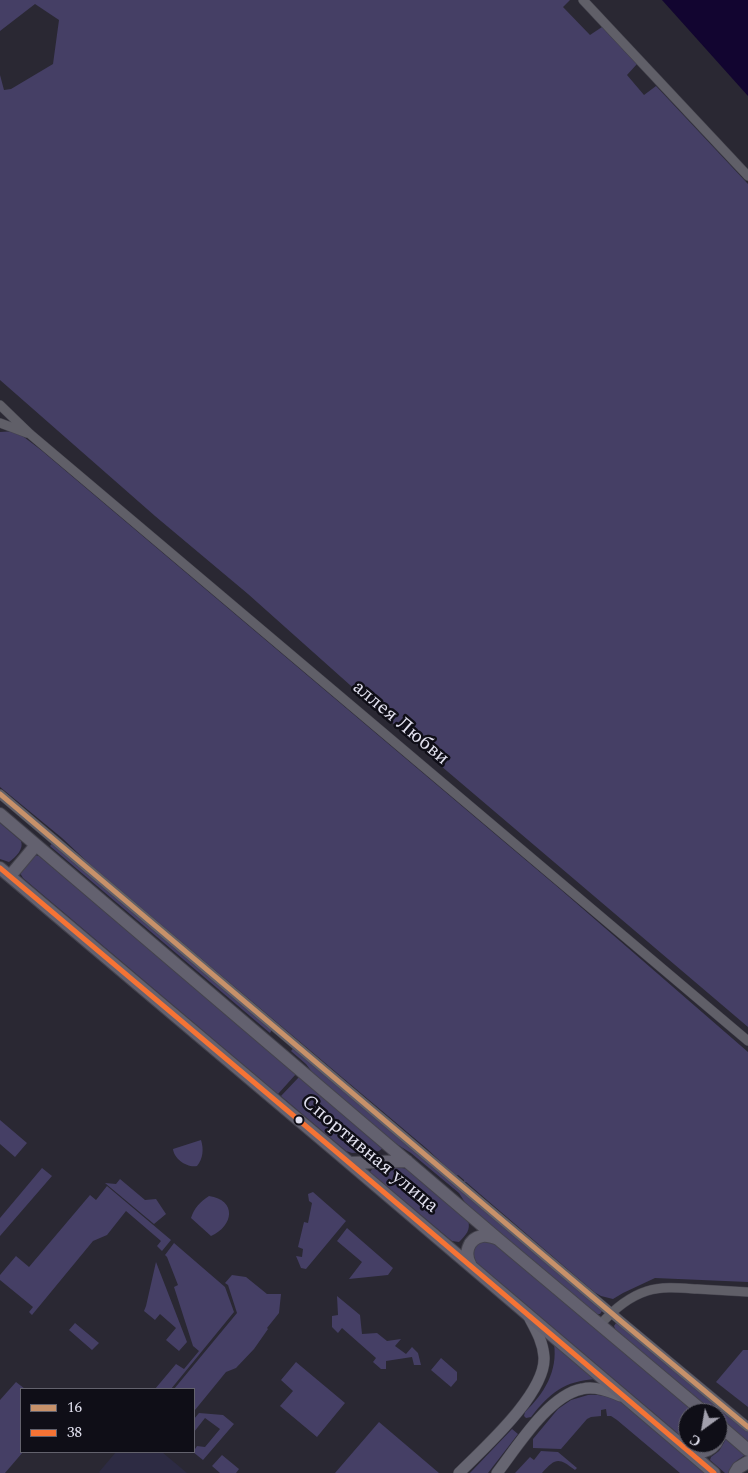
<!DOCTYPE html>
<html>
<head>
<meta charset="utf-8">
<style>
	body { margin:0 }
	#map { position:relative; width:748px; height:1473px; overflow:hidden; background:#2a2833; font-family:Spectral,serif }
	canvas { display:block }
	.legend { position:absolute; left:20px; top:1388px; width:175px; height:65px; box-sizing:border-box; background:#0f0e17; border:1px solid #63626d; margin:0; padding:6px 9px; list-style:none; font-size:15px; color:#e2e1ef }
	.legend li { display:flex; align-items:center; gap:10px; height:25px }
	.legend b { width:25px; border:1px solid #63626d }
	.north { position:absolute; left:678px; top:1403px; width:50px; height:50px; box-sizing:border-box; background:#0f0e17; border:1px solid #63626d; border-radius:50%; rotate:212deg; font-size:14px; font-weight:700; line-height:20px; text-align:center; color:#e2e1ef }
	.north::after { content:''; display:block; margin:auto; width:18px; height:22px; background:#a2a0ad; clip-path:polygon(50% 0,100% 100%,50% 72%,0 100%) }
</style>
</head>
<body>
<div id="map">
<canvas width="748" height="1473"></canvas>
<ul class="legend">
<li><b style="height:6px;background:#c7916a"></b>16</li>
<li><b style="height:6px;background:#f57335"></b>38</li>
</ul>
<div class="north">С</div>
</div>
<script>
const c = document.querySelector('canvas').getContext('2d');
c.lineJoin = 'round';
function paint(path, color) { c.fillStyle = color; c.fill(path, 'evenodd'); }
function trace(path, color, width, dash) { c.strokeStyle = color; c.lineWidth = width; c.lineCap = dash ? 'butt' : 'round'; c.setLineDash(dash || []); c.stroke(path); }
function write(font, color, halo, rows, align = 'center') {
  c.font = font + ' Spectral,serif'; c.lineWidth = 5; c.setLineDash([]); c.textBaseline = 'middle'; c.strokeStyle = halo; c.fillStyle = color; for (const [text, x, y, turn = 0] of rows) {
    c.save(); c.translate(x, y); c.rotate((+turn || 0) * Math.PI / 180); c.textAlign = isNaN(turn) ? turn : align; if (halo) c.strokeText(text, 0, 0); c.fillText(text, 0, 0); c.restore();
  }
}
paint(new Path2D(`
	M116,1452H162L187,1473H100L99,1472Z`), '#2d2b43');
paint(new Path2D(`
	M0,0H570L563,7L590,35L602,27L637,64L627,75L644,95L656,86L748,184V1027L434,760L248,594L155,516L0,380V75L4,90L11,89L53,64L59,20L35,4L0,31Z
	M16,431L41,450L560,889L748,1052V1282L655,1278L623,1293L613,1299L601,1296L594,1292L466,1182L464,1183V1180L458,1175L456,1176L426,1148L97,871L62,838L0,787V432Z
	M0,823L21,841C24,849 16,857 9,862L0,859Z
	M53,842L273,1028L270,1033L50,846Z
	M35,855L39,856L296,1074L278,1094L23,878L20,873Z
	M295,1046L602,1311L600,1314H596L468,1207L459,1193L411,1153L390,1140L315,1076L306,1064L291,1051Z
	M299,1077L383,1148L379,1151L352,1153L346,1151L281,1096Z
	M0,1120L27,1143L15,1157L0,1144Z
	M201,1140C204,1149 203,1159 197,1166C187,1168 174,1159 173,1149Z
	M396,1167L408,1169L468,1220C471,1230 466,1235 459,1242L452,1241L370,1172L373,1168Z
	M42,1168L52,1176L0,1236V1218Z
	M120,1179L145,1200L156,1199L166,1214L154,1224L105,1183L116,1184Z
	M107,1186L171,1240L162,1251L157,1246L161,1241L126,1211L107,1235L93,1241L32,1315L29,1312L33,1307L0,1280V1275L16,1256L29,1267L90,1195L96,1200Z
	M313,1192L346,1221L306,1269L301,1268L296,1256L302,1257L303,1249L298,1247L304,1222L308,1223L312,1203L309,1201L308,1194Z
	M209,1196C237,1200 234,1226 211,1236L191,1218C194,1208 200,1202 209,1196Z
	M347,1228L393,1268L388,1275L349,1279L362,1262L337,1241Z
	M492,1240L696,1413H688V1442L476,1262L473,1254L475,1244Z
	M174,1243L225,1287L234,1312L171,1389H155L176,1364L184,1369L199,1351L193,1346L174,1287L178,1285L167,1257L165,1255Z
	M156,1262L187,1342L179,1351L166,1340L176,1328L160,1314L155,1320L144,1311L146,1306Z
	M232,1275L246,1277L267,1294H281L279,1313L267,1328L268,1329L254,1349L236,1368L226,1372L195,1410L194,1389H182L180,1388L179,1389H174L237,1313L228,1285L225,1283Z
	M337,1296L360,1315L362,1334L377,1333L387,1341L401,1339L395,1346L406,1354L412,1347L418,1353L421,1365H414L412,1357L386,1361V1369H381L373,1362L376,1358L342,1328L338,1333L332,1327V1316L338,1315Z
	M75,1323L99,1343L92,1350L69,1330Z
	M616,1323H618L748,1431V1443L718,1417V1413H713L616,1331L614,1326Z
	M554,1344L596,1379C564,1381 550,1393 531,1417L526,1418L524,1416L525,1412C544,1394 558,1371 554,1344Z
	M743,1350H748V1407L716,1382Z
	M441,1358L457,1372V1380L451,1387L431,1370Z
	M296,1362L345,1403L317,1437L280,1406L293,1391L281,1380Z
	M16,1382L25,1389H21V1452H23L5,1473H0V1400Z
	M588,1395C603,1394 615,1398 627,1406L707,1473H680L617,1420L611,1416H607L606,1409L601,1410V1416L591,1417L587,1419L561,1449L533,1448V1439L558,1409L571,1400Z
	M199,1413L223,1415L234,1424L203,1460L193,1452L197,1446L205,1447L220,1429L205,1418L194,1432V1419Z
	M379,1422L439,1473H335Z
	M512,1429L518,1434L488,1473H470Z
	M726,1439L745,1455C738,1460 731,1463 730,1473H725L710,1460L711,1457L719,1451Z
	M541,1451L558,1452L577,1468L575,1470C559,1458 556,1457 542,1473H515L530,1457L534,1460Z
	M222,1455L239,1469L236,1473H220L212,1466Z`), '#453f65');
paint(new Path2D(`
	M662,0H748V96Z`), '#120530');
const street = new Path2D(`
	M583,0L748,176
	M0,405L30,434L748,1041
	M0,423L27,433
	M0,794L622,1322L748,1427
	M600,1325C613,1310 628,1297 647,1291C663,1286 681,1288 697,1289C714,1290 731,1291 748,1292`);
const secondary = new Path2D(`
	M459,1473C484,1448 546,1393 544,1357C543,1342 536,1330 529,1317
	M497,1473C517,1447 549,1395 582,1389C595,1386 608,1391 620,1396`);
const primary = new Path2D(`
	M0,814L498,1239L705,1413
	M0,868L333,1149L714,1473
	M10,876L36,845
	M350,1163L407,1161
	M471,1266C464,1255 467,1239 482,1236C487,1235 493,1237 498,1239
	M718,1424L748,1450
	M687,1449C699,1454 708,1453 716,1443
	M735,1473L738,1468L748,1462`);
trace(street, '#44434d', 10);
trace(secondary, '#44434d', 12);
trace(primary, '#44434d', 14);
trace(street, '#605f68', 9);
trace(secondary, '#666571', 11);
trace(primary, '#63616f', 12);
trace(new Path2D(`
	M0,794L622,1322L748,1427`), '#c7916a', 5);
trace(new Path2D(`
	M0,868L333,1149L714,1473`), '#f57335', 5);
for (const [x, y, r, color] of [
	[299,1120,4.5,"#e2e1ef"]
]) { const dot = new Path2D(); dot.arc(x, y, r, 0, 2 * Math.PI); c.fillStyle = color; c.fill(dot); trace(dot, '#0f0e17', 2); }
write('20px', '#e2e1ef', '#0f0e17', [
	["аллея Любви",400,724,40],
	["Спортивная улица",369,1155,40]
]);
</script>
</body>
</html>
